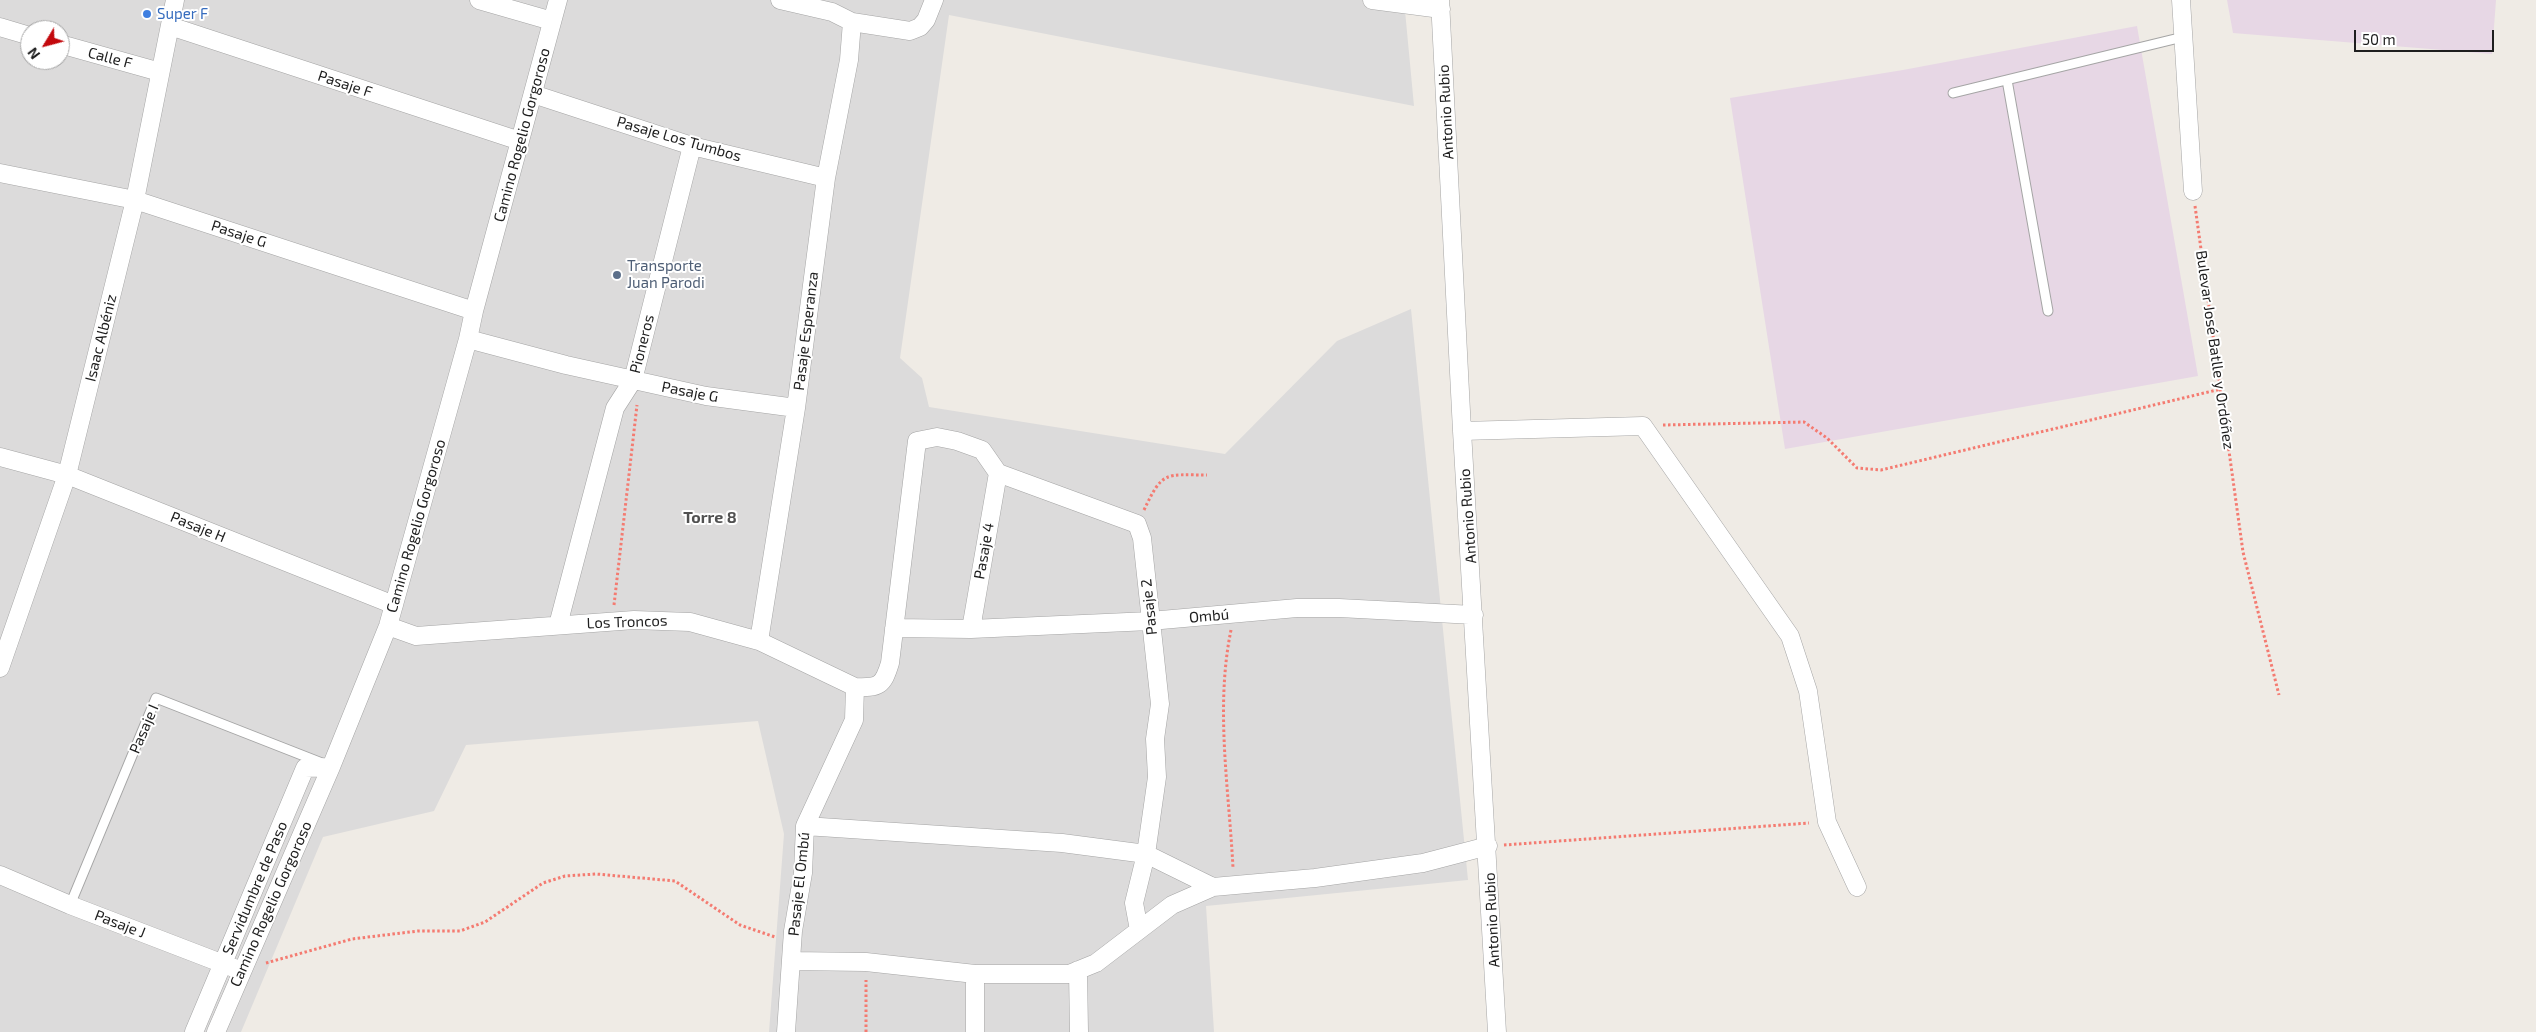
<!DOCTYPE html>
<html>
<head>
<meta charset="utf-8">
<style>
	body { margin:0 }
	#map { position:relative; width:2536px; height:1032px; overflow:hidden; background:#efebe5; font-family:"Exo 2",sans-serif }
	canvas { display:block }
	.north { position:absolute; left:20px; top:20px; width:50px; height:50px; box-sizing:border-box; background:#fff; border:1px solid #a5a5a5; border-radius:50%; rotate:233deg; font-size:14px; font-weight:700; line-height:20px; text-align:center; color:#1e1e1e }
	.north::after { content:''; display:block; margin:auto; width:18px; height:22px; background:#c3090d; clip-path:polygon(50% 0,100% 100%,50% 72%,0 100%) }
	.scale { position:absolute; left:2354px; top:30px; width:140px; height:22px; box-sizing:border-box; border:2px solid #1e1e1e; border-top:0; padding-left:6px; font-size:15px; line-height:18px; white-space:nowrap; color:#1e1e1e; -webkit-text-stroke:4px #fff; paint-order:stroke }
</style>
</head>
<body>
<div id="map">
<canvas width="2536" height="1032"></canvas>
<div class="north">N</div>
<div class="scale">50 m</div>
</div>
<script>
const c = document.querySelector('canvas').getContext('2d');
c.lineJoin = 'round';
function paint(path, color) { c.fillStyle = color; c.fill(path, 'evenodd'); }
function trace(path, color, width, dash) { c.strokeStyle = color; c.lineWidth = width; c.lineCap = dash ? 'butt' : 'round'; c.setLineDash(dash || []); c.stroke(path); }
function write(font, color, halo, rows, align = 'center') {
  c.font = font + ' "Exo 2",sans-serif'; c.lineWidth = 4; c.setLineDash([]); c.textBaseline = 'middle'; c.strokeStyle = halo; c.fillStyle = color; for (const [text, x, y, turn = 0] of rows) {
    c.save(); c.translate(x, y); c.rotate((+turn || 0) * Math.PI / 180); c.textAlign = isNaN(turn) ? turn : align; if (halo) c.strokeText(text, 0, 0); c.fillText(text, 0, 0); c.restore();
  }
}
paint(new Path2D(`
	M0,0H1404L1414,106L949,15L900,358L922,378L929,407L1225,454L1337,341L1411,309L1468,880L1206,906L1214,1032H769L784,834L758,721L466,745L434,811L323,837L241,1032H0ZM30,30H60V60H30Z`), '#dcdbdb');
paint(new Path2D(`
	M2227,0H2496L2492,54L2233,33Z
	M2137,26L2198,376L1785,449L1730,98L1903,70Z`), '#e7d7e5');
const lane = new Path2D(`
	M2007,80L2048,311
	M1953,93L2183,37
	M70,905L156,698L322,763`);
const street = new Path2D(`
	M479,0L552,21
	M780,0L832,12L852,22L910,31L920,27L926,20L934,0
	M1372,0L1441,9
	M1440,0L1462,431L1497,1032
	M2181,0L2193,191
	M170,26L520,141
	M0,27L30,36
	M60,44L160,72
	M533,94L692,146L826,178
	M0,173L135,200L474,311
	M468,339L566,365L706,396L796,408
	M1462,431L1643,426L1790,636L1808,691L1827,822L1857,887
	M0,457L67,475L394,605
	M558,625L615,408L633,380L692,146
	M388,626L416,636L634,620L690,622L759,641L855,687C879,688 883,686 890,663L917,441L937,437L957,441L982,450L998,473L1137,524L1142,538L1160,704L1155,739L1157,777L1146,854L1134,903L1139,930
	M894,628L971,629L1150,621L1297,608H1339L1474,615
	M971,629L998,473
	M759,641L796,408L826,178L849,60L852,22
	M0,668L67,475L135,200L175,0
	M805,826L1062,843L1146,854L1213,887
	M0,875L70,905L234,968
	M791,961L866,962L975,974H1069L1096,963L1172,905L1213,887L1315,878L1423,863L1488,846
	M1078,970L1079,1032
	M194,1032L305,768L331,767
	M216,1032L331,767L388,626L468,339L474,311L558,0
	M786,1032L793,931L803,873L805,826L854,720L855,687
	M975,1032V974`);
trace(lane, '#a5a5a5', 11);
trace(street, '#a5a5a5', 19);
trace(new Path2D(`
	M2195,206L2243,552L2279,695
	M1663,425L1804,422L1827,438L1857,468L1881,470L2221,389
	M1144,510C1163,470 1165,475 1207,475
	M614,605L637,405
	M1231,630C1215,708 1229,789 1233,868
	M1504,845L1809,823
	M266,963L352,939L418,931H460L485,922L543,883L565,876L596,874L675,881L740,925L775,937
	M866,1032V980`), '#f47b71', 3, [2.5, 2.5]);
trace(lane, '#fff', 9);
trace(street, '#fff', 18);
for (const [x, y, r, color] of [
	[147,14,5,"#3f7fe0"],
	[617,275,5,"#5c6f8a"]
]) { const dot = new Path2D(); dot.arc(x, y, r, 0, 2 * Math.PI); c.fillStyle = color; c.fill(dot); trace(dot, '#fff', 2); }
write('15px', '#366cbe', '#fff', [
	["Super F",157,14]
], 'left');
write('15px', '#1e1e1e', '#fff', [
	["Calle F",110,58,15],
	["Pasaje F",345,84,18],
	["Antonio Rubio",1446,112,-93],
	["Camino Rogelio Gorgoroso",522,135,-75],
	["Pasaje Los Tumbos",679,139,16],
	["Pasaje G",239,234,18],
	["Pasaje Esperanza",806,331,-83],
	["Isaac Albéniz",101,338,-76],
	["Pioneros",642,344,-76],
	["Bulevar José Batlle y Ordóñez",2215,350,82],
	["Pasaje G",690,392,11],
	["Antonio Rubio",1468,516,-94],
	["Camino Rogelio Gorgoroso",416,526,-74],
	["Pasaje H",198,527,22],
	["Pasaje 4",984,551,-80],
	["Pasaje 2",1149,607,-96],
	["Ombú",1209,616,-5],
	["Los Troncos",627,622,-2],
	["Pasaje I",144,729,-67],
	["Pasaje El Ombú",799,884,-84],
	["Servidumbre de Paso",255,888,-67],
	["Camino Rogelio Gorgoroso",271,904,-66],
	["Antonio Rubio",1492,920,-93],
	["Pasaje J",120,924,21]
]);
write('15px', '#4e5e75', '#fff', [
	["Transporte",627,266],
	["Juan Parodi",627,283]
], 'left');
write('bold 16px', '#515151', '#fff', [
	["Torre 8",710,518]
]);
</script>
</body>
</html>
